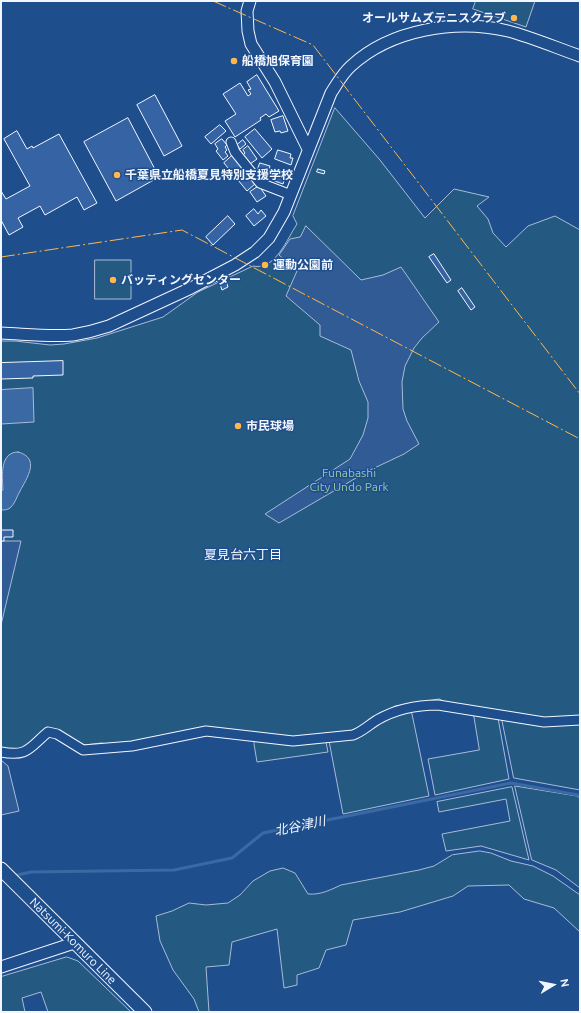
<!DOCTYPE html>
<html>
<head>
<meta charset="utf-8">
<style>
	body { margin:0 }
	#map { position:relative; width:581px; height:1013px; overflow:hidden; background:#1f4e8c; font-family:Ubuntu,sans-serif }
	canvas { display:block }
	.frame { position:absolute; inset:0; border:2px solid #f2f6ff; pointer-events:none }
	.north { position:absolute; left:533px; top:965px; width:40px; height:40px; -webkit-text-stroke:3px #1f4e8c; paint-order:stroke; rotate:80deg; font-size:11px; font-weight:700; line-height:16px; text-align:center; color:#f2f6ff }
	.north::after { content:''; display:block; margin:auto; width:14px; height:18px; background:#f2f6ff; clip-path:polygon(50% 0,100% 100%,50% 72%,0 100%) }
</style>
</head>
<body>
<div id="map">
<canvas width="581" height="1013"></canvas>
<div class="frame"></div>
<div class="north">N</div>
</div>
<script>
const c = document.querySelector('canvas').getContext('2d');
c.lineJoin = 'round';
function paint(path, color) { c.fillStyle = color; c.fill(path, 'evenodd'); }
function trace(path, color, width, dash) { c.strokeStyle = color; c.lineWidth = width; c.lineCap = dash ? 'butt' : 'round'; c.setLineDash(dash || []); c.stroke(path); }
function write(font, color, halo, rows, align = 'center') {
  c.font = font + ' Ubuntu,"Noto Sans JP",sans-serif'; c.lineWidth = 3; c.setLineDash([]); c.textBaseline = 'middle'; c.strokeStyle = halo; c.fillStyle = color; for (const [text, x, y, turn = 0] of rows) {
    c.save(); c.translate(x, y); c.rotate((+turn || 0) * Math.PI / 180); c.textAlign = isNaN(turn) ? turn : align; if (halo) c.strokeText(text, 0, 0); c.fillText(text, 0, 0); c.restore();
  }
}
const green = new Path2D(`
	M476,1H535L526,27L473,9Z
	M335,108L380,160L425,218L454,189L489,197L477,206L488,219L493,233L506,247L528,226L555,216L580,230V717L544,719L450,704L439,699L395,706L356,731L336,735L289,737L221,729L118,745L101,743L85,745L73,742L54,730L25,749H1V341H15L50,345L64,344L97,338L163,317L198,292L253,266C275,271 287,239 297,224L293,216Z
	M95,260H131V299H95Z
	M410,711L412,714L429,796L343,814L329,741L396,713Z
	M474,715L498,718L509,779L435,795L428,759L479,750Z
	M502,719L580,724V790L514,778Z
	M255,741L292,744L326,742L328,752L257,762L254,744Z
	M515,786L577,796L580,798V888L556,870L532,860Z
	M512,787L529,860L481,846L446,851L442,834L510,821L506,799L439,812L437,802Z
	M480,851L491,853L511,861L533,866L553,876L580,895V932L554,908L524,899L509,885L468,886L453,896L400,912L353,920L346,945L326,950L319,968L297,975V985L284,988L277,929L232,942L229,965L206,967L209,1012H199L194,999L173,970L160,941L156,916L172,911L189,903L206,905L228,903L240,895L253,881L270,871L283,868L295,873L308,894C321,895 330,890 341,885L419,870L434,866L452,855Z
	M67,957L78,961L131,1012H48L41,992L22,998L25,1012H1V977Z`);
paint(green, '#245a82');
trace(green, '#a8bbd7', 1);
const parking = new Path2D(`
	M306,226L361,280L383,275L401,267L439,322L422,338L414,348L405,366L402,382L403,409L407,421L419,444L404,454L368,471L279,523L265,514L350,459L363,435L368,418V402L359,381L351,350L320,336V325L286,296L297,271L279,255L290,239L300,237Z
	M1,541H21L1,625Z
	M1,760L8,766L19,811L1,815Z`);
paint(parking, '#305b95');
trace(parking, '#a8bbd7', 1);
const water = new Path2D(`
	M33,388L34,422L1,424V390Z
	M18,452C41,458 27,478 20,491C17,496 15,504 10,508C7,510 4,510 1,510V491L3,490C2,475 0,452 18,452Z`);
paint(water, '#3b69a3');
trace(water, '#a8bbd7', 1);
trace(new Path2D(`
	M13,876L31,872L174,870L232,858L263,833L511,783L578,795L580,796`), '#3b69a3', 3);
const building = new Path2D(`
	M257,75L279,111L269,117L266,114L260,118L261,120L235,137L225,121L236,114L223,94L240,83L248,96L251,94L248,90L251,89L247,82Z
	M155,95L182,146L164,156L137,105Z
	M283,116L288,131L281,133L280,131L275,132L271,120Z
	M128,118L159,177L116,201L84,142Z
	M220,125L226,131L211,144L205,137Z
	M255,129L272,149L262,158L245,137Z
	M17,131L27,149L32,146L33,148L59,134L97,203L84,210L77,197L45,215L40,206L18,218L23,227L9,235L1,220V191L6,199L30,186L4,139Z
	M222,139L227,145L225,147L227,150L225,152L228,156L223,160L216,151L218,149L215,144Z
	M243,140L246,144L240,149L237,145Z
	M248,146L257,159L250,164L243,155L245,153L243,150Z
	M278,150L291,154L290,158H293L291,165L275,159Z
	M233,155L256,183L247,191L224,163Z
	M260,163L270,166L269,170L272,171L269,178L261,176L262,173L257,172Z
	M318,169L325,171L324,174L317,172Z
	M276,170L286,174L283,184L272,180Z
	M259,186L266,196L257,202L250,192Z
	M254,209L258,214L261,210L266,216L254,226L246,216Z
	M228,216L235,224L213,245L206,237Z
	M434,254L451,280L447,283L429,257Z
	M226,281L228,287L222,290L220,284Z
	M462,288L475,307L471,310L458,291Z
	M63,361V375L33,376V378L1,379V363Z
	M1,530H13V537H4V541H1Z`);
paint(building, '#3563a3');
trace(building, '#f2f6ff', 1);
const minor = new Path2D(`
	M231,142L235,152L260,183L291,195
	M1,752C28,757 29,748 48,732L57,734L83,750L132,746L206,731L293,741L353,735C362,732 369,725 377,720C396,709 417,705 438,705L544,722L580,720`);
const tertiary = new Path2D(`
	M250,1L247,11L248,31L251,44L275,82L308,149
	M1,333C25,334 49,337 73,335C85,333 97,330 109,326L191,288L235,265L255,252L269,238L284,212L331,93C337,84 342,74 351,66C391,29 456,19 508,31C531,37 557,48 580,56
	M1,967L74,943`);
const secondary = new Path2D(`
	M1,869L145,1012`);
trace(minor, '#f2f6ff', 11);
trace(tertiary, '#f2f6ff', 13);
trace(secondary, '#f2f6ff', 15);
trace(minor, '#1f4e8c', 9);
trace(tertiary, '#1f4e8c', 11);
trace(secondary, '#1f4e8c', 13);
trace(new Path2D(`
	M213,1L313,45L580,394
	M1,257L182,230L580,439`), '#ffb74d', 1, [14, 3, 2, 3]);
for (const [x, y, r, color] of [
	[514,18,4,"#ffb74d"],
	[234,61,4,"#ffb74d"],
	[117,175,4,"#ffb74d"],
	[265,265,4,"#ffb74d"],
	[113,280,4,"#ffb74d"],
	[238,426,4,"#ffb74d"]
]) { const dot = new Path2D(); dot.arc(x, y, r, 0, 2 * Math.PI); c.fillStyle = color; c.fill(dot); trace(dot, '#1f4e8c', 1.5); }
write('bold 12px', '#f2f6ff', '#1f4e8c', [
	["オールサムズテニスクラブ",506,18,"right"],
	["船橋旭保育園",242,61],
	["千葉県立船橋夏見特別支援学校",125,175],
	["運動公園前",273,265],
	["バッティングセンター",121,280],
	["市民球場",246,426]
], 'left');
write('12px', '#97c8a6', '#1f4e8c', [
	["Funabashi",349,473],
	["City Undo Park",349,487]
]);
write('12px', '#f2f6ff', '#1f4e8c', [
	["Natsumi-Komuro Line",73,941,45]
]);
write('13px', '#f2f6ff', '#1f4e8c', [
	["夏見台六丁目",243,555]
]);
write('italic 13px', '#f2f6ff', '#1f4e8c', [
	["北谷津川",300,826,-12]
]);
</script>
</body>
</html>
